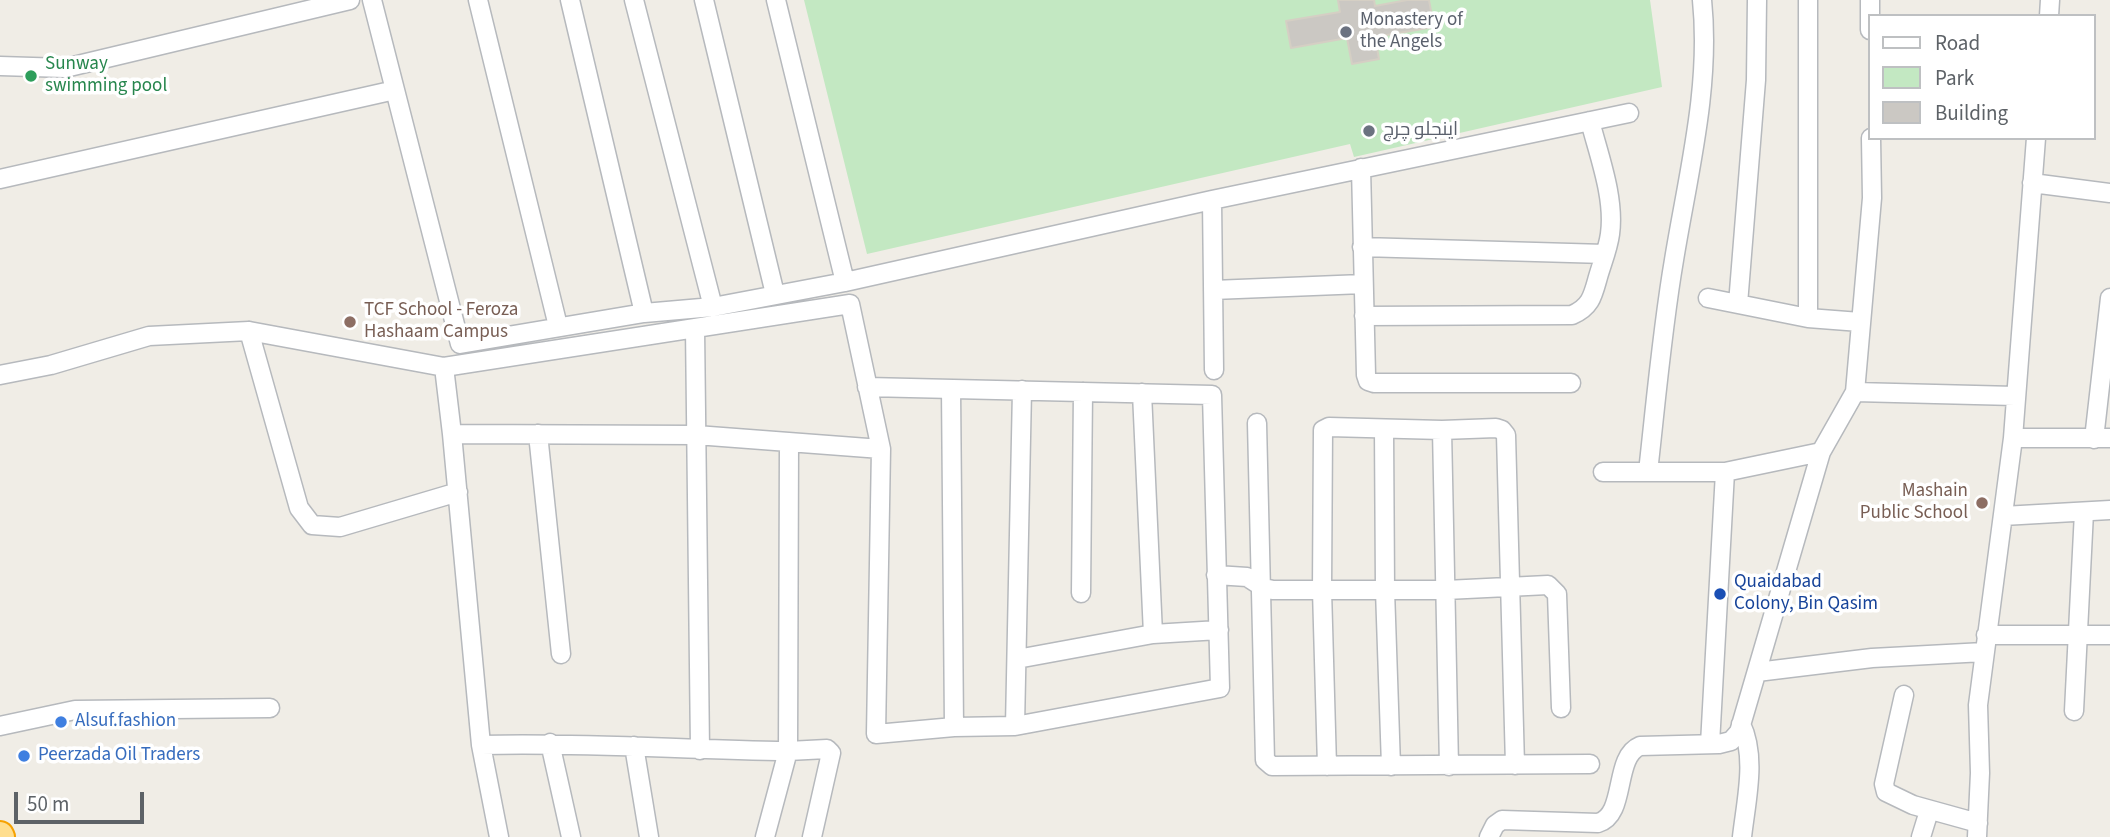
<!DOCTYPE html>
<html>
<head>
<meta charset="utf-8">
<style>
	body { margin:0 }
	#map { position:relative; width:2110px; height:837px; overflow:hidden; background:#f0ede6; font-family:"Source Sans 3",sans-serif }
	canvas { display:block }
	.legend { position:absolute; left:1868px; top:14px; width:228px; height:126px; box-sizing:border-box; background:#fff; border:2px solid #bec0c2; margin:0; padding:9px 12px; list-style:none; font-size:21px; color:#5d6267 }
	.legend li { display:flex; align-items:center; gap:14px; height:35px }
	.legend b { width:35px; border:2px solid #bec0c2 }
	.scale { position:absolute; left:14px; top:792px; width:130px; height:32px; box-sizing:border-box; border:4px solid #5d6267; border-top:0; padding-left:9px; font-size:21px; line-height:24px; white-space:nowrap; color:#5d6267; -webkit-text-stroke:5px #fff; paint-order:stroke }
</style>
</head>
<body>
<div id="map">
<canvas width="2110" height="837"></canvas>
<ul class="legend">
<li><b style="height:9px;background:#fff"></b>Road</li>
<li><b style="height:19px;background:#c3e8c2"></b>Park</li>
<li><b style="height:19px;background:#cbc8c3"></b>Building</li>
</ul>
<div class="scale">50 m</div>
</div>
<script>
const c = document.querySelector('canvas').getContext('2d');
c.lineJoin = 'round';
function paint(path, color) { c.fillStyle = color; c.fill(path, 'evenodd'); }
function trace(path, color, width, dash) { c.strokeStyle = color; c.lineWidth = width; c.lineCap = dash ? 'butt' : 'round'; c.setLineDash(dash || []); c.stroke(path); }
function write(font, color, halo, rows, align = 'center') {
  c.font = font + ' "Source Sans 3",Cairo,sans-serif'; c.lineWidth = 7; c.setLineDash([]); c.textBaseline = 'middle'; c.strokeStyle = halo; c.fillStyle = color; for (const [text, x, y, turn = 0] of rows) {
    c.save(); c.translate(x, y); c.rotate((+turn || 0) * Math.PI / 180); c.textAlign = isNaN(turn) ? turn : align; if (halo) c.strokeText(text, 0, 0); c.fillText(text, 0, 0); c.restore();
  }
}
paint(new Path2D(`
	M804,0H1650L1662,87L1354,157L1350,144L867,254Z`), '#c3e8c2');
const building = new Path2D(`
	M1338,0H1374L1375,6L1407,0H1429L1434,27L1375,37L1379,59L1352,64L1347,38L1291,48L1286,21L1340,12Z`);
paint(building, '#cbc8c3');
trace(building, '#d5cfc4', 2);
const minor = new Path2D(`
	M372,0L460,344L644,313L713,307L845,282L1212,200L1629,113
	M478,0L558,326
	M570,0L644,313
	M634,0L713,307
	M704,0L775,294
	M776,0L845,282
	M1870,0V30
	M2049,16L2050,0
	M0,66L65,68L350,0
	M1361,168L1366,375L1368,381L1374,383H1571
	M0,179L395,90
	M2032,183L2110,193
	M1212,200L1214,370
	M1362,247L1605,254
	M1213,290L1363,284
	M1708,298L1808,318L1860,322
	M1738,304L1756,80L1757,0
	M1364,316L1572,315C1591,307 1593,295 1598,277C1602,263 1608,249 1610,234C1615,198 1599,156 1590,121
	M1808,318V0
	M695,328L700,750
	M249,331L299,508L312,525L340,527L458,492
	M444,367L452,434L481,745
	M0,375L51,365L149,336L249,331L444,367L850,304L881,449L876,734L954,727L1015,726L1220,688L1212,395L867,387
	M951,389L954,727
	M1855,392L2015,396
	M1142,393L1153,634
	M1257,423L1265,760L1272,766L1590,764
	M1384,429L1385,590L1391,766
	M1442,430L1449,766
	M452,434L696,435L881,449
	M538,434L561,654
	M2013,438H2110
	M2094,439L2110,298
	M789,442L788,751L827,749L831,753L812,837
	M1603,472H1725L1821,452
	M1648,472C1656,401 1662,330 1674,260C1688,174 1711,87 1702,0
	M2003,516L2110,510
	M1216,575L1247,577L1264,588L1273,590H1446L1548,585L1557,594L1561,708
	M1081,593L1083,392
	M1986,635H2110
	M1017,659L1153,634L1219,630
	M1757,672L1872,658L1984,652
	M1904,695L1884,784L1886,792L1913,805L1978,823
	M2074,711L2084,512
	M1741,724C1757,757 1746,801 1742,837
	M0,726L75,710L270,708
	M1015,726L1022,390
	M550,743L571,837
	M1710,744L1725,472
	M634,746L649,837
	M1327,766L1322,590L1323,430L1329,427L1442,430L1496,428L1502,430L1506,435L1515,765
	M499,837L481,745C584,742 686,750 788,751L765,837
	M1489,837L1495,825L1502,820L1598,823C1627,815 1613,757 1640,746L1719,744L1731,741L1739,732L1821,452L1855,392L1872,198L1871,138
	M1921,837L1929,811
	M1977,837L1980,773L1978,705L2013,438L2036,138`);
const highway = new Path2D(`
	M0,835L1,837`);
trace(minor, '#b6b9bd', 21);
trace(highway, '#f6a100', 30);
trace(minor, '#fff', 18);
trace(highway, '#ffde8e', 26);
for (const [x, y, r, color] of [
	[1346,32,7,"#6b7280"],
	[31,76,7,"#2e9e5b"],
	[1369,131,7,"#6b7280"],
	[350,322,7,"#8d6e63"],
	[1982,503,7,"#8d6e63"],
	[1720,594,7,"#1a4fb4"],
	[61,722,7,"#3f7fe0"],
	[24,756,7,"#3f7fe0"]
]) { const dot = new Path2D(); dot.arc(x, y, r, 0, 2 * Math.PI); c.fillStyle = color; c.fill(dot); trace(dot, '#fff', 2.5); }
write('19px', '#5b616d', '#fff', [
	["Monastery of",1360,21],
	["the Angels",1360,43],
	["اینجلو چرچ",1383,131]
], 'left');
write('19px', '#27864d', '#fff', [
	["Sunway",45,65],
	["swimming pool",45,87]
], 'left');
write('19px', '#785e54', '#fff', [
	["TCF School - Feroza",364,311],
	["Hashaam Campus",364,333],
	["Mashain",1968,492,"right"],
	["Public School",1968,514,"right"]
], 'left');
write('19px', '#164399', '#fff', [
	["Quaidabad",1734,583],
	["Colony, Bin Qasim",1734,605]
], 'left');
write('19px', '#366cbe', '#fff', [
	["Alsuf.fashion",75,722],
	["Peerzada Oil Traders",38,756]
], 'left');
</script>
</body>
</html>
